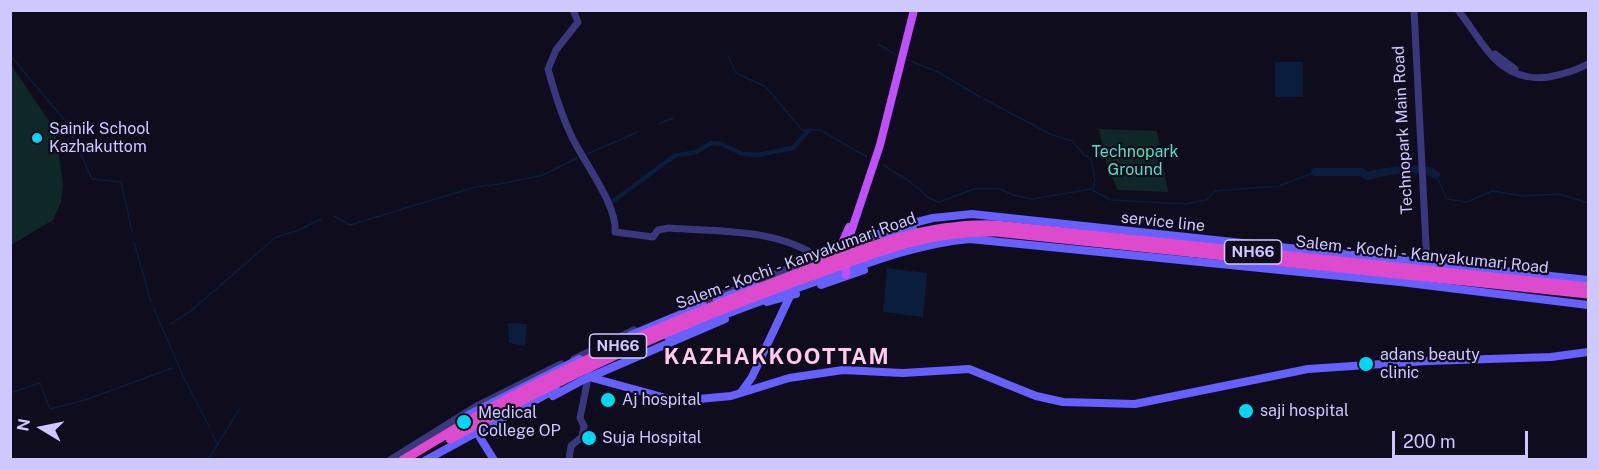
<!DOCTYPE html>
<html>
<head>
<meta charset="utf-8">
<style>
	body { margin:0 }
	#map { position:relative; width:1599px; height:470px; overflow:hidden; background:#0f0c1d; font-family:"Public Sans",sans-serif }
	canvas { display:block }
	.frame { position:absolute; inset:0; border:12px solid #cfc8ff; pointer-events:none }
	.north { position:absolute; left:12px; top:398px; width:60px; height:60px; -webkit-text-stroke:4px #0f0c1d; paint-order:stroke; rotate:280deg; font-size:16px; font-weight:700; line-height:24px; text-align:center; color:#cfc8ff }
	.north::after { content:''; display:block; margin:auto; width:21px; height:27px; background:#cfc8ff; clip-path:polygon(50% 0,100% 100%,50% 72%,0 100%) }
	.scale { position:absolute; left:1392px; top:431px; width:136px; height:27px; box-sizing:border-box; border:3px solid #cfc8ff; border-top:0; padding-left:8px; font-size:18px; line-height:21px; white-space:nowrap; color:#cfc8ff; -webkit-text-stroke:4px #0f0c1d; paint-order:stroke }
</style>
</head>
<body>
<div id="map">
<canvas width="1599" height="470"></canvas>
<div class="frame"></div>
<div class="north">N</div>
<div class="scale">200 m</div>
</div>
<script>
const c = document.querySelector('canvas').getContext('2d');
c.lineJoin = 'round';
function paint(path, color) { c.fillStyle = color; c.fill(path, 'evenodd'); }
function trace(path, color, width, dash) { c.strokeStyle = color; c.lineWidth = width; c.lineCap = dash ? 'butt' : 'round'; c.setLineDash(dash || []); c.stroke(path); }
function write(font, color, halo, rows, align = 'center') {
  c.font = font + ' "Public Sans",sans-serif'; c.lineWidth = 4.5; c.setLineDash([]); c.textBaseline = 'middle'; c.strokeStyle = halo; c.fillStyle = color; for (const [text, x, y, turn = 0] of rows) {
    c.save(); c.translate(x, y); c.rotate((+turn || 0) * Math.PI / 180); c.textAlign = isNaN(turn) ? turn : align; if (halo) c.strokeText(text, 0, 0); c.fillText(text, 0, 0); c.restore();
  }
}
paint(new Path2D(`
	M10,63L55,130L63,183L61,202L53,220L11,245Z
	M1099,129L1157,131L1168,192L1118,190L1107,167Z`), '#0f2727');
paint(new Path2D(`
	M1275,62H1303V97H1275Z
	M887,268L927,273L923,317L883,312Z
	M508,323L527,324L525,346L509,343Z`), '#0b1d3d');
trace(new Path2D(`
	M878,44L898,56
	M10,55L66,122L92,179L121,182L132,231
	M728,56L736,73L766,87L802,130H820L867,157
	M905,59L938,72L980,97
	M984,99L1050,134L1072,141
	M658,124L673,118
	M1073,142L1084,155L1089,157
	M585,155L638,132
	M1091,158L1095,180L1093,189
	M883,165L909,181L929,198L939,202L974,189L998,188L1013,195L1033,199L1090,189L1111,200L1186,204L1207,200L1215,191L1279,186L1315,172
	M1436,175L1447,199L1467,202L1492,191L1523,196L1559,194L1588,203
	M334,216L350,225L475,187L500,184L543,175L577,158
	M134,242L151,302
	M154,309L184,378L209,426
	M171,324L192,310L276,237L297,231L321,219
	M10,393L40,383L50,409L85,400L172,368
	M212,433L217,443
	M208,460L240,408`), '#0b1d3d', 1.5);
trace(new Path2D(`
	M745,154L757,155L793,148L809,130
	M608,205L674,156L696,152L711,143L721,144L741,153`), '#0b1d3d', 4.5);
trace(new Path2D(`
	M1315,172H1362L1367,176C1383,172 1422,164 1436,175`), '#0b1d3d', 8);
trace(new Path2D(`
	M573,10L578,22L556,50L548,69C554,91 561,114 571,135C582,160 618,205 615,232L653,237L658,230L669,228C719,232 775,228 818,257L819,261
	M1414,10L1427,264
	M1458,10C1484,43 1499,84 1549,77C1564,74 1575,71 1588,64
	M1495,54L1515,69
	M697,304L818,257
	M574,359L634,330
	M390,460L475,407L561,364
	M569,460L571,446L582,437L584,426L580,418L589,373`), '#3a377c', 7);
trace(new Path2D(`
	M884,238L913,228
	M818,257L897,227L933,218L972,214L1588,280
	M821,285L864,270
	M717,300L756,285
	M767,302L796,294
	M631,335L703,305
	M668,337C722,315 777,295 832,276C876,260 923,243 970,239L1400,282L1588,305
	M589,377L677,401L731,396L789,378L843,370L903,373L969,369L1036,396L1063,402L1135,404L1308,369L1427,361L1551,357L1588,352
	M742,391L752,377L790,296
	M553,396L583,380L725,319
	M468,415L579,359
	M474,428L494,460
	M426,460L556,389`), '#6660fe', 8);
trace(new Path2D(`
	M840,263L839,250L849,227
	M846,275V247L880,145L914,10`), '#bf50fe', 8);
trace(new Path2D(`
	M450,439C563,376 681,323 803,279C872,255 921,231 996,232L1588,294
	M403,460C444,436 484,410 526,389C607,348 692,314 777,281C848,254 919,222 996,225L1588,287`), '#de4acc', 9);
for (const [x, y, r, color] of [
	[37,138,6,"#01d6f2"],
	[1366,364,8,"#01d6f2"],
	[608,400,8,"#01d6f2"],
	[1246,411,8,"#01d6f2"],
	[464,422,8,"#01d6f2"],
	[589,438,8,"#01d6f2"]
]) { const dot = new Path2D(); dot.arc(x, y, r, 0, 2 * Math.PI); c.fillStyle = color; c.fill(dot); trace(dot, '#0f0c1d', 2); }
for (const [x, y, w] of [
	[1253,252,57],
	[618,346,57]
]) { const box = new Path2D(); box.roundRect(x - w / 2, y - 12, w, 24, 4.5); c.fillStyle = '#0f0c1d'; c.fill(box); trace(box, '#cfc8ff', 1.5); }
write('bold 15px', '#cfc8ff', null, [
	["NH66",1253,252],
	["NH66",618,346]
]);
write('16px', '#cfc8ff', '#0f0c1d', [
	["Sainik School",49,129],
	["Kazhakuttom",49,147],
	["adans beauty",1380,355],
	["clinic",1380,373],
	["Aj hospital",622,400],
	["saji hospital",1260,411],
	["Medical",478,413],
	["College OP",478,431],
	["Suja Hospital",602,438]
], 'left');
write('16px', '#cfc8ff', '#0f0c1d', [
	["Technopark Main Road",1403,130,-93],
	["service line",1163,222,6],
	["Salem - Kochi - Kanyakumari Road",1422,255,6],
	["Salem - Kochi - Kanyakumari Road",796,261,-20]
]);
write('16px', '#56ddbd', '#0f0c1d', [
	["Technopark",1135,152],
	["Ground",1135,170]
]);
c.letterSpacing = '1.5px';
write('bold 22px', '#ffcaeb', '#0f0c1d', [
	["KAZHAKKOOTTAM",777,357]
]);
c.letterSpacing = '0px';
</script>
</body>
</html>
